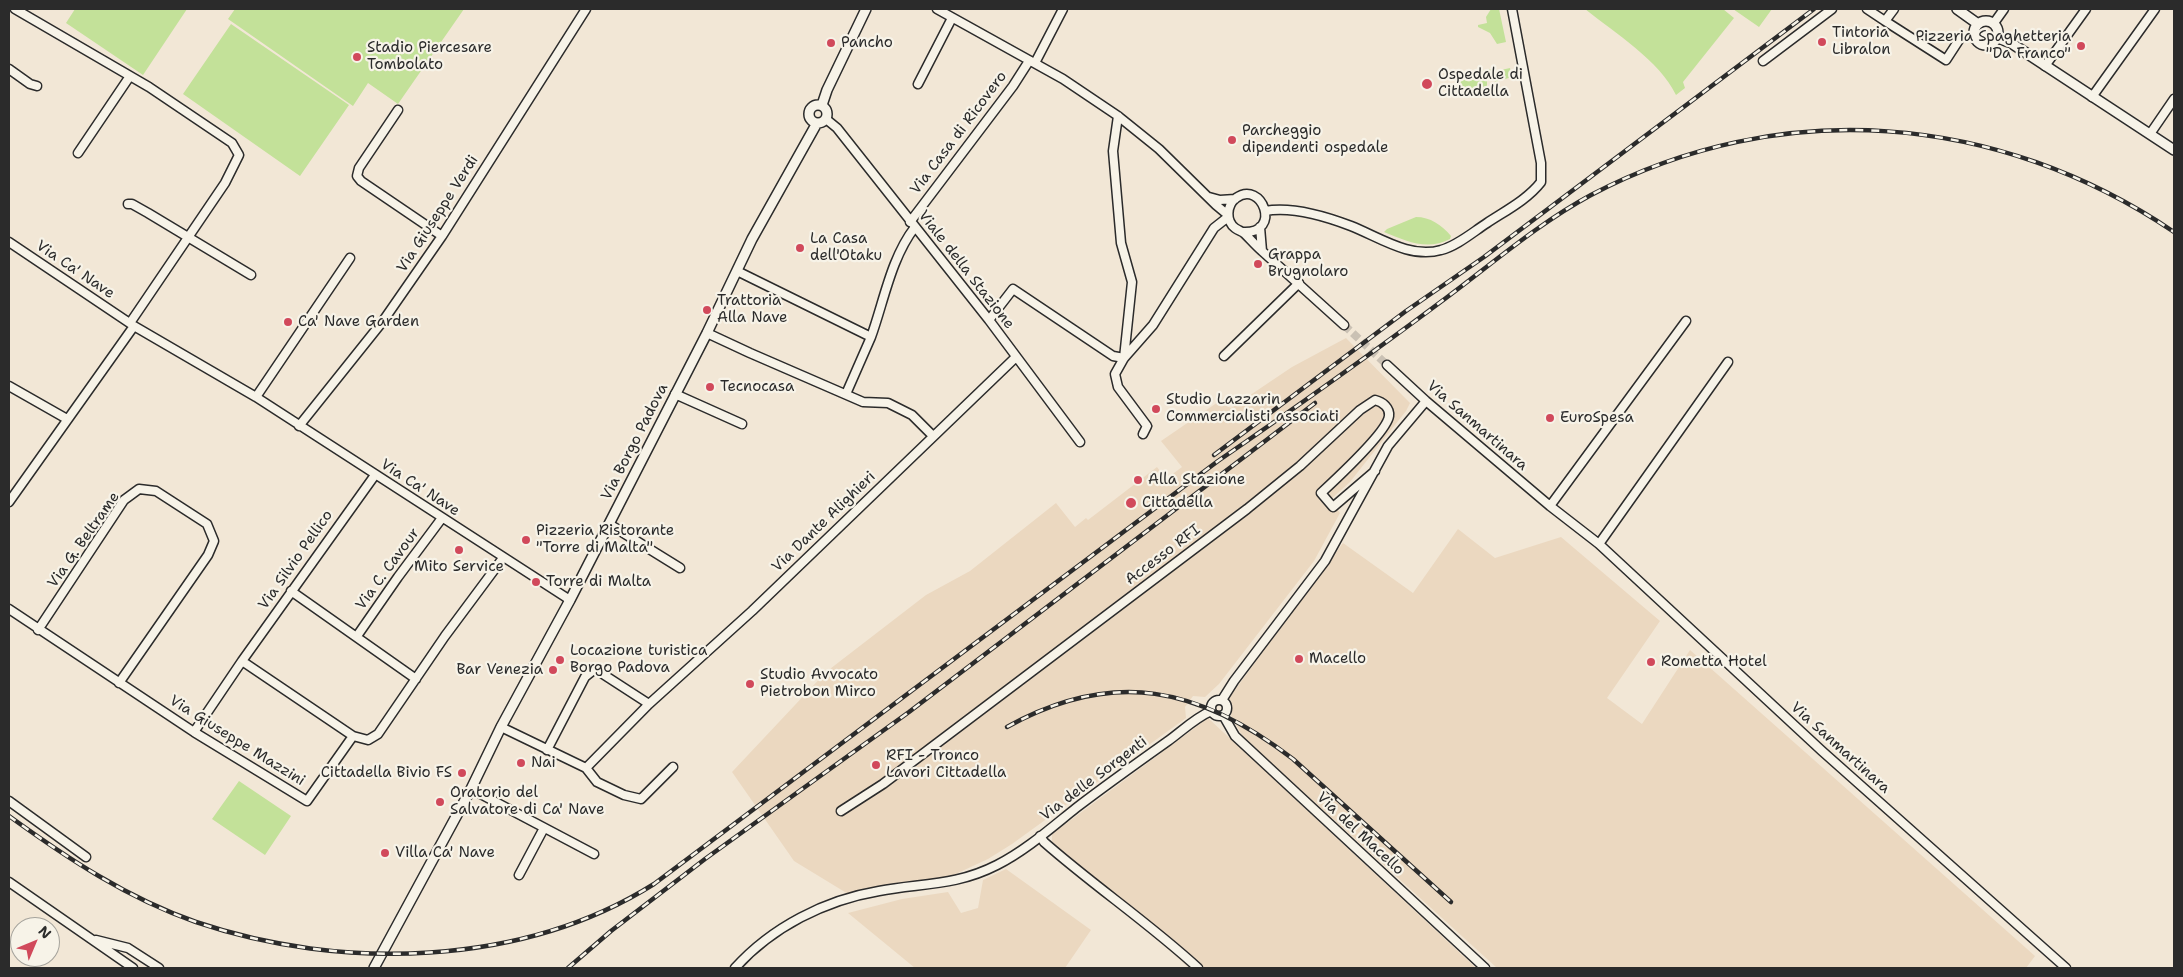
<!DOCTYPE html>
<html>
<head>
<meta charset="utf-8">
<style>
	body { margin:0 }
	#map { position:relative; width:2183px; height:977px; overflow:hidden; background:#f2e7d6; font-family:"Shantell Sans",sans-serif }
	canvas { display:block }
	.frame { position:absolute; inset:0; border:10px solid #2b2b2b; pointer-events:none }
	.north { position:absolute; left:10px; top:917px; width:50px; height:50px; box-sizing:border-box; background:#f7f3e8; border:1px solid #a5a39c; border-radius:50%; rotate:45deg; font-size:14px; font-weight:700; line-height:20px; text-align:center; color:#2b2b2b }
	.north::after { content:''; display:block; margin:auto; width:18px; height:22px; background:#d1495b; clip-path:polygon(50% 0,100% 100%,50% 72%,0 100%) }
</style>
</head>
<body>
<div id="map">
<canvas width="2183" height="977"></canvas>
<div class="frame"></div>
<div class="north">N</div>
</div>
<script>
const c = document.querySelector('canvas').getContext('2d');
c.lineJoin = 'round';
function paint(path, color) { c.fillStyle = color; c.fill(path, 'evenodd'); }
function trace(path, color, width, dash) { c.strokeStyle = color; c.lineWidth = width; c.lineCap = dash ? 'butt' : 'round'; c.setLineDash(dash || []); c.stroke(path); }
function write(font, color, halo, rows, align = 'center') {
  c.font = font + ' "Shantell Sans",sans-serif'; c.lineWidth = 4.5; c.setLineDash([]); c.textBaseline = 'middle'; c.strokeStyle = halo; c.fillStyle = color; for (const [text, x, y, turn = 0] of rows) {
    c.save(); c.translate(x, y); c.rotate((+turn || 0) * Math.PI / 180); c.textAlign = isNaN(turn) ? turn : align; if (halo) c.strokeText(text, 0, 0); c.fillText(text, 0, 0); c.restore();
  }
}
paint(new Path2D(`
	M1346,338L1410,403L1406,411L1350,482L1330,500L1340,513L1314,561L1219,684L1205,697L1193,696L1185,707L1186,718L1012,844L988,859L934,884L858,900L794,861L732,772L826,672L926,595L970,571L1056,503L1075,527L1086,518L1088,520L1157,467L1166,479L1182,467L1161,441L1218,402L1231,408L1292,367Z
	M1458,529L1495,558L1561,537L1660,621L1607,698L1642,724L1690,650L2035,956L2026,968H1497L1243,737L1230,714L1229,698L1343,543L1413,593Z
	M1208,718L1476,968H1189L1052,844V834Z
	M1006,869L1091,930L1065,968H915L848,913L902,899L948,892L961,913L978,908L983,880Z`), '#ebd8c0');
paint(new Path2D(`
	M75,9H187L143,75L66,23Z
	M235,9H464L398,104L368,83L353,106L228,19Z
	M1491,9H1499L1506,42L1497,44L1490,33L1478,27V25L1487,23L1486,17Z
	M1585,9H1723L1734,18L1683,82L1685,88L1676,95C1660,61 1615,33 1585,9Z
	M1733,9H1772L1759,27Z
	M231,24L349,105L300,176L183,94Z
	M1510,68L1512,77L1495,82L1494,78L1487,80V86L1460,91L1456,81L1460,80L1459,76L1491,69L1492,72Z
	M1416,217C1430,217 1442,225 1451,236L1450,239C1427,251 1406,241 1384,232L1387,229Z
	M239,781L291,816L265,855L212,819Z`), '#c3e199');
trace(new Path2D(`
	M1344,325L1387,365`), '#cac1b4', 8, [8, 4]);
const minor = new Path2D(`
	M15,9L149,87L232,143L239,155L225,183L130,323
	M937,9L1063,79L1118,116L1159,149L1216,205L1228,215
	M1867,9L1885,21L1894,9
	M1885,21L1946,60L1959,40
	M1994,23L2004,9
	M1763,61L1832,9
	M1035,63L1063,9
	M2045,66L2086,9
	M9,69L30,84L37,86
	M918,84L952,18
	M2092,97L2155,9
	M398,110L359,168L357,176L361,181L442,236
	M1118,116L1113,151L1121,243L1132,282L1124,358
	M826,119L837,128L989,320L1080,442
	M2150,134L2174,99
	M78,153L130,76
	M1209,197L1220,200L1235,199
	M128,204H132L148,213L251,275
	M1265,211C1292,206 1325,216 1351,226C1379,237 1410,259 1441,250C1457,246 1473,232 1487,223C1505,211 1527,200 1541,182V163L1512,9
	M910,222L1013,86L1029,61
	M1243,232C1283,234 1262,179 1236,198C1226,206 1226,221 1235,228C1239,231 1242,231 1245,234C1251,240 1256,246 1262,251L1260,227
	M9,242L134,326L256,397L570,600
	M1262,251L1344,325
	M737,271L871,337C884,301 891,258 915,227
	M989,320L1013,289L1113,356L1124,358
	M707,333L750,353L863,402L888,403L912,415L933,436
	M1224,356L1299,283
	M1387,365L1426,401L1550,506L1599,544L1822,751L2066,968
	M9,386L67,419
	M675,394L742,424
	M846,394L871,337
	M256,397L350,258
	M299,426L383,321L442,236L586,9
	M1143,434L1147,426L1118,387L1115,374L1124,358L1153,325L1214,228L1228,217
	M9,502L134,326
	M1550,506L1686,321
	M609,524L680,568
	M1599,544L1728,362
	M291,591L416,679
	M9,609L194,732L307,801L353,736L368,740L378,734L445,636L503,558
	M38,630L124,500L139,489L156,491L207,524L214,541L208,555L119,683
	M357,636L398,577L442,518
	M242,661L353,736
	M1211 708a8 8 0 1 1 16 0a8 8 0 1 1-16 0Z
	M1222,700L1234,681L1325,561L1388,446L1426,401
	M1223,715L1235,736L1485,968
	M501,727L586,768L597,782L624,795L641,799L673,767
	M194,732L242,661L375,475
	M547,750L585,677L595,669L649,704
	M586,768L649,704L752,611L1016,357
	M471,789L594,854
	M9,801L86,857
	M841,811L883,784L1247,509L1300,466L1360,410L1375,400C1383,402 1390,408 1389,416C1387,432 1335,480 1321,493L1333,507L1375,471
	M1040,836L1044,842C1094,886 1149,923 1198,968
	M519,875L544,828
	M9,882L133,968
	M96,940L128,948L159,968
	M735,968C772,927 825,900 879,891C922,883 956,886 997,865C1025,851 1051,828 1076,808C1106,785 1137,763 1168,741C1182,731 1195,718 1211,711`);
const tertiary = new Path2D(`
	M1957,9L1978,24
	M1974 33a12 12 0 1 1 24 0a12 12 0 1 1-24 0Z
	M1998,38L2011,43L2174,150
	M809 114a9 9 0 1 1 18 0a9 9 0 1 1-18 0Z
	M822,105L827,90L866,9
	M374,968L471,789L501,727L570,600L707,333L752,239L817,123`);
trace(minor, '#2b2b2b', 11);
trace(tertiary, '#2b2b2b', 12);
trace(minor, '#f7f3e8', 8);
trace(tertiary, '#f7f3e8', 9);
const rail = new Path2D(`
	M1214,455L1406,311L1484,257L1814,9
	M1007,727C1114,668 1199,687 1293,759L1451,902
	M9,816C67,858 127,898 196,922C341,971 522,967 654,884L1218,461C1295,408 1371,354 1446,298C1493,263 1539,223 1591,195C1781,95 1998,113 2174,232
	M568,968L611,931L705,859L909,712L1315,403`);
trace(rail, '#2b2b2b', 4.5);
trace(rail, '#f7f3e8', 2.5, [8]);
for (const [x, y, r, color] of [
	[1822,42,5,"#d1495b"],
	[831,43,5,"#d1495b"],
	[2081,46,5,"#d1495b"],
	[357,57,5,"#d1495b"],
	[1427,84,6,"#d1495b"],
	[1232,140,5,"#d1495b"],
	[800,248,5,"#d1495b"],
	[1258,264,5,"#d1495b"],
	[707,310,5,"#d1495b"],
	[288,322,5,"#d1495b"],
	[710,387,5,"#d1495b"],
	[1156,409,5,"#d1495b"],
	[1550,418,5,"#d1495b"],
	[1138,480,5,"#d1495b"],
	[1131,503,6,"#d1495b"],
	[526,540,5,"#d1495b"],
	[459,550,5,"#d1495b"],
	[536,582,5,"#d1495b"],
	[1299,659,5,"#d1495b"],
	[560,660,5,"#d1495b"],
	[1651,662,5,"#d1495b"],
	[553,670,5,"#d1495b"],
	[750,684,5,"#d1495b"],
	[521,763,5,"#d1495b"],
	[876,765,5,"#d1495b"],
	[462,773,5,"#d1495b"],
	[440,802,5,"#d1495b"],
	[385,853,5,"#d1495b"]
]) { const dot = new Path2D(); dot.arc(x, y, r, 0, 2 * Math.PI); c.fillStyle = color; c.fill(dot); trace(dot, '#f7f3e8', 2); }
write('15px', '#2b2b2b', '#f7f3e8', [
	["Tintoria",1832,33],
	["Libralon",1832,50],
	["Pizzeria Spaghetteria",2071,37,"right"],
	["\"Da Franco\"",2071,54,"right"],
	["Pancho",841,43],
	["Stadio Piercesare",367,48],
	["Tombolato",367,65],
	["Ospedale di",1438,75],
	["Cittadella",1438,92],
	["Parcheggio",1242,131],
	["dipendenti ospedale",1242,148],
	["La Casa",810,239],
	["dell'Otaku",810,256],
	["Grappa",1268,255],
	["Brugnolaro",1268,272],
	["Trattoria",717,301],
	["Alla Nave",717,318],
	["Ca' Nave Garden",298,322],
	["Tecnocasa",720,387],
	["Studio Lazzarin",1166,400],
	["Commercialisti associati",1166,417],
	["EuroSpesa",1560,418],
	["Alla Stazione",1148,480],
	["Cittadella",1142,503],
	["Pizzeria Ristorante",536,531],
	["\"Torre di Malta\"",536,548],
	["Mito Service",459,567,"center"],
	["Torre di Malta",546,582],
	["Locazione turistica",570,651],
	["Borgo Padova",570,668],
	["Macello",1309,659],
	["Rometta Hotel",1661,662],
	["Bar Venezia",543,670,"right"],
	["Studio Avvocato",760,675],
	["Pietrobon Mirco",760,692],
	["RFI - Tronco",886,756],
	["Lavori Cittadella",886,773],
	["Nai",531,763],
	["Cittadella Bivio FS",452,773,"right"],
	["Oratorio del",450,793],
	["Salvatore di Ca' Nave",450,810],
	["Villa Ca' Nave",395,853]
], 'left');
write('15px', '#2b2b2b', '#f7f3e8', [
	["Via Casa di Ricovero",959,133,-53],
	["Via Giuseppe Verdi",438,214,-57],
	["Via Ca' Nave",75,270,34],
	["Viale della Stazione",966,270,52],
	["Via Sanmartinara",1477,426,41],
	["Via Borgo Padova",635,442,-63],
	["Via Ca' Nave",420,488,33],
	["Via Dante Alighieri",824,522,-44],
	["Via G. Beltrame",84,540,-55],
	["Accesso RFI",1163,555,-37],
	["Via Silvio Pellico",296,560,-55],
	["Via C. Cavour",388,569,-54],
	["Via Giuseppe Mazzini",237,741,32],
	["Via Sanmartinara",1840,748,42],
	["Via delle Sorgenti",1094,779,-37],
	["Via del Macello",1360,834,43]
]);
</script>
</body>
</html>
